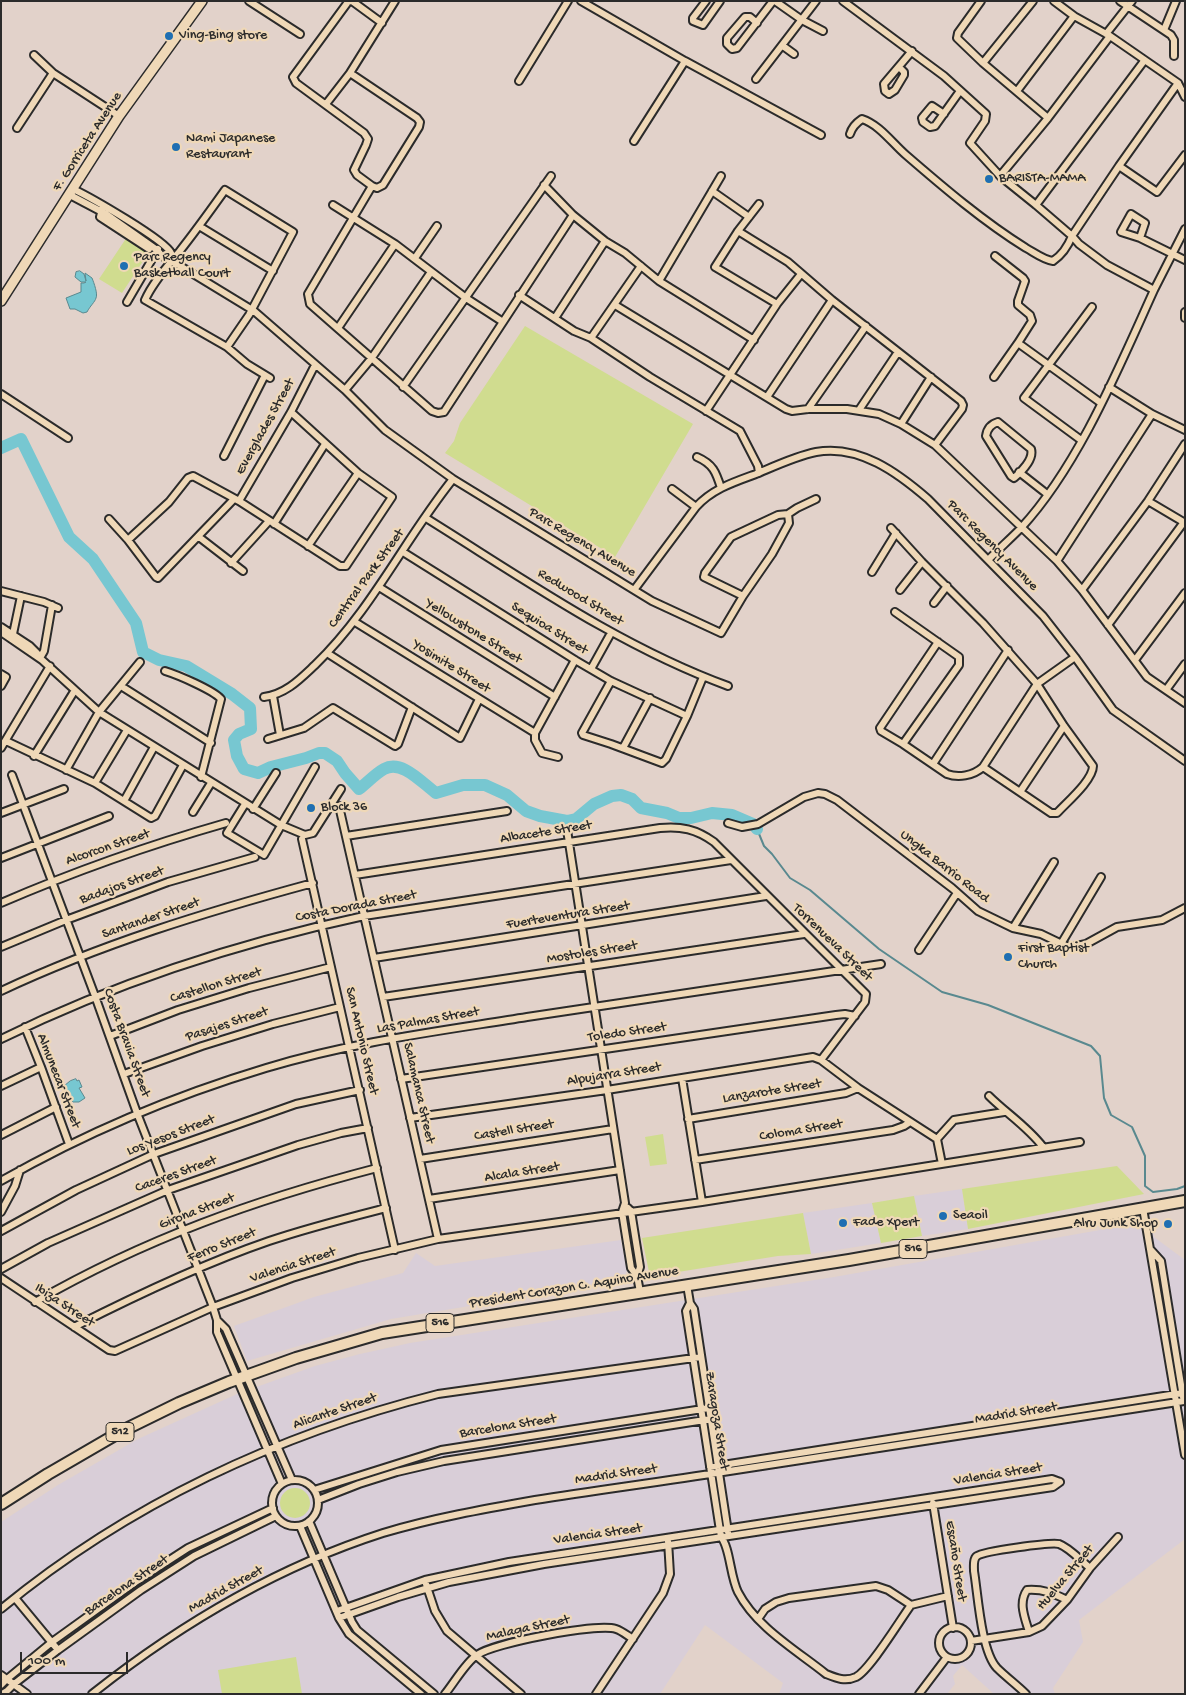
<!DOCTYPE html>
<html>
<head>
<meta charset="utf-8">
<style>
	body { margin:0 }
	#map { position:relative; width:1186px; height:1695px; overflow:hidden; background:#e2d2ca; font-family:"Gochi Hand",sans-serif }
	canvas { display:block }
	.frame { position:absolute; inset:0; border:2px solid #2b2b2b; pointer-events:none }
	.scale { position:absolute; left:20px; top:1652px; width:108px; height:22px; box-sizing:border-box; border:2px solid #2b2b2b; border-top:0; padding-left:6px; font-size:15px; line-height:18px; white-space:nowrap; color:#2b2b2b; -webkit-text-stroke:4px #efd8b7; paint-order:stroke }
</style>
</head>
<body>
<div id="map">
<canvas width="1186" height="1695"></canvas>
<div class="frame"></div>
<div class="scale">100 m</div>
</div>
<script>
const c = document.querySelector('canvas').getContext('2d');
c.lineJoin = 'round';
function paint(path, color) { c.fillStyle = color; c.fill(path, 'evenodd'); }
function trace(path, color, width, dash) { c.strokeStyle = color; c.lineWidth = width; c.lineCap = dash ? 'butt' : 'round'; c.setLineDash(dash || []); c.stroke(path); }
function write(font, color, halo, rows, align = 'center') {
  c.font = font + ' "Gochi Hand",sans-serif'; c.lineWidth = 4.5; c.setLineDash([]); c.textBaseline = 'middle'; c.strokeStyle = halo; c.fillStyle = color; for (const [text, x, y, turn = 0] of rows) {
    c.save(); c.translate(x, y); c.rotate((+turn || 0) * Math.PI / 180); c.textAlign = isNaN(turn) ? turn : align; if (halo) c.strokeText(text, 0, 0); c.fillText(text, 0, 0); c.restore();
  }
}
paint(new Path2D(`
	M962,1189L968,1229L922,1236L914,1196Z
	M872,1203L881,1243L811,1254L803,1213Z
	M1151,1221L1154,1237L1185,1260V1539L1079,1620L1083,1642L1053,1688L1055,1694H994L962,1665L953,1676L955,1684L947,1694H779L783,1683L705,1625L660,1694H1V1522L58,1485L138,1439L237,1394L315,1366L360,1354L410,1343L834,1277Z
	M621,1240L627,1271L620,1281L391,1319L247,1361L234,1326L314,1297L403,1273L416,1253L435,1266Z`), '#d9ced8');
paint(new Path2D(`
	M127,237L149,252L122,293L99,279Z
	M525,326L693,424L615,557L445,453L454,441L460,423Z
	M663,1134L667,1164L650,1166L645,1137Z
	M1117,1166L1144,1194L968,1229L962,1189Z
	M914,1196L922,1236L881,1243L872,1203Z
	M803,1213L811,1254L778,1256L653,1276L649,1272L642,1238Z
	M280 1503a15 15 0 1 1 30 0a15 15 0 1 1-30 0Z
	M296,1657L302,1694H222L218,1670Z`), '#d0dc8f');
const water = new Path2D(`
	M80,271L84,274L86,281L85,273L92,278C94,283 98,294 96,298C95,302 90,306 87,312L83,313L75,309H70L66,298L81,292V283H84L86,282H81L75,277L76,272Z
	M76,1079L77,1081L79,1080L82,1087L79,1088L85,1098L79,1102H73L65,1093L67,1091L64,1086L70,1081Z`);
paint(water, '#77c7d1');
trace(water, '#59898f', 1);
trace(new Path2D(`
	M757,829L764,846L772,854L790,878L810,890L879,949L942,992L988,1005L1091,1046L1100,1056L1104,1098L1111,1115L1132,1127L1145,1156V1186L1153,1192L1177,1189L1185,1186`), '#59898f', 2);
trace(new Path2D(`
	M1,448L21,439L69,537L93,559L136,623L143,652L159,660L186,666L232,694L250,708L251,729L239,734L234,740L237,756L244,769L258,773L271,767L306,758L319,753H325L337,761L345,773L359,789C367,783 375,774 384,769C402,759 422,783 436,793L463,785H485L507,795L526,811L540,816L567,821L576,819L594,804L612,796L621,795L632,799L641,808L667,813L679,818H691L712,813L732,815L753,824L757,829`), '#77c7d1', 12);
const street = new Path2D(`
	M249,1L300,34
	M351,1L348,2L293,77L296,83L364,133L368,139L366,145L354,170L357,175L372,186
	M352,1L382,23
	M395,1L350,73L417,118L420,122L419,127L383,185L377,188L372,186L308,294L310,304L432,411L438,413L444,412L573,215
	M581,1L685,61L821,135
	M706,1L693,18V21L703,25L720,1
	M775,1L802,20L823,31
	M843,1L944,76L986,114L985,121L970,143L1000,176L1036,205L1072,236L1079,244L1107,265L1154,290C1119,367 1079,465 1021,528C1010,539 999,549 988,560
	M981,1L958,33L957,38L983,63L1048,118
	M1054,1L1074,16L1110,36L1178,83L1185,97
	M1120,1L1171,35L1174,40V56
	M757,23L750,17H745L727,38V44L732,49L737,48L773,1
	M1164,30L1176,1
	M1106,34L1132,1
	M783,46L794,54
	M34,55L53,73L119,116
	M983,63L1033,1
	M899,67L904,72V75L895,90L889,94L885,91L884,84L912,51
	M756,79L816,1
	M519,81L568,1
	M1017,91L1074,16
	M326,104L350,73
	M944,114L932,106L922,118L923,122L930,127L935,126L960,91
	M17,128L53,73
	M850,134C852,127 856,123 862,119C880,125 892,143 906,155C943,187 984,222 1026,248C1035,253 1044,260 1053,261C1062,255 1068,246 1072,236L1119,166L1178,83
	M634,141L685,61
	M1119,166L1157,192L1185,155
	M1000,176L1048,118L1110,36
	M544,185L573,215L605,241L625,253L659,281L754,340
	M73,189C90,197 165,240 171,253C172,254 172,259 172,261
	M712,191L749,217
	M70,195L106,214L157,250L162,256L172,261L254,311L345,390L385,430L453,479L634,590L696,507C712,489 734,482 756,474C775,466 796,456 816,452C859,444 898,473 928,499L1043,616L1075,657L1113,710L1185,761
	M759,204L738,231L715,267L777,304
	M333,205L395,244L466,298L503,322
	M1036,205L1144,61
	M102,209L100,217L149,249
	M199,226L273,271
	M738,231L788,262L832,300L961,401L963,405L962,409L935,445
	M1140,238L1145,223L1131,214L1121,232L1140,238L1185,260
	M995,256L1023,278L1025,281L1018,301V305L1030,315L1032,321L1018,343L1101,403
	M415,258L437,226
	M659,281L721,176
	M1154,290L1185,229
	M519,295L574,331L591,338L650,377L740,431L758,466L759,473
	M127,302L158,249
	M615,305L786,409L792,411L808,409H847L879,414L901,424L935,445L1057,561L1082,590L1147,677L1185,703
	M1185,312V318
	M555,318L605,241
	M338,328L395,244
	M591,338L641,266
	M227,347L249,315L293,232L225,190C210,211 195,232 179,252C167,267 153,282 145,300L227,347L247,364L270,378
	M994,377L1018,343
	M403,387L551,176
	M1109,387L1152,414L1185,430
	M345,390L371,359L431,272
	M1,394L68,438
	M767,397L832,300
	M808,409L866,326
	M859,410L898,352
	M706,411L777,304L801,274
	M998,422L1031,449C1034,459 1021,472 1014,478L1011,476L986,436C987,429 991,424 998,422Z
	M901,424L931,377
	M1081,440L1024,398L1092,307
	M224,456L265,375
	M697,457C713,464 716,472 721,488
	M1019,472L1047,494
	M672,489L696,507
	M239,501L291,412L315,365
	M1148,501L1185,523
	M426,518C524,579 619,646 728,686
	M109,519L128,540L156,577L158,578L234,499
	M274,524L325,444
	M891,528L922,562L983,623L1037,684L1064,726L1093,766C1093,780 1067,802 1057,813H1051L983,767
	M199,537L243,571
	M128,540L169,502L188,478L193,476L239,501L340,566H346L392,497L358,473L291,412
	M308,546L358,473
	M403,552L575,660L611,681L687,716
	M1057,561L1152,414
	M231,563L269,521
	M872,572L896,533
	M379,587L555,697
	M634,590L652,601L721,633L743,596L772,554L789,523L788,514
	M900,590L922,562
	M1082,590L1148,501L1185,444
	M1,591L44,602L58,608
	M743,596L704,577L705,573L731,537L778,515L788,514L797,508L816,499
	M934,603L947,586
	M895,612L959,657V665L903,744
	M355,622L535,733
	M1108,625L1184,522
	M1,627L30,646L37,653
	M1,632L42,660L99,712L281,825L305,835L313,833L341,789
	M13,634L21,596
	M938,642L880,728L881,731L903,744L947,774C958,778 973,776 983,767L1037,684L1075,657
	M327,653L460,738L479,699
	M40,658L44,651L52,605
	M1135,660L1185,593
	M591,669L611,633
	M165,671C178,675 213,690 221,699L201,777
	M1,674L6,677L1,686
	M611,681L582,733L583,735L611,744L662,763L666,759L687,716L703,677
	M121,686L211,743
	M1166,690L1185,664
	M273,696L280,735
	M264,697C286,694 300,679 315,665C372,610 404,540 453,479
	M268,739L304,728L333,708L395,746L398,744L412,707
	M6,741L95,783L151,818L155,816L183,765
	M1,748L50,666
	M623,748L650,698
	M34,756L75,690
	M558,757L542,753L535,740V733L575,660
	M933,764L1008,650
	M66,770L99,712L140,662
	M12,775L95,996L137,1113L213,1307L217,1320V1332L282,1484
	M95,783L127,730
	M1020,792L1064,726
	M124,801L154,747
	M245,804L227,833L264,855L315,767
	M339,806L438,1239
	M253,809L276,773
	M193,812L211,783
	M1,813L64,789
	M728,823L742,827L758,824L804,797L818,793L825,794L837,800L952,888L978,911L1013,928L1041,934L1066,946L1072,947L1086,944L1117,927L1162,920L1185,908
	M567,830L625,1203L622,1212L631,1268L637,1276L640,1292
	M346,836L507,811
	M302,839L395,1250
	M1,858L109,816
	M355,875L660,828C681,826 696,829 714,842L866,994L865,1002L821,1060
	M1,903C75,871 149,845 226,823
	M1013,928L1054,862
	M1061,944L1101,877
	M1,947L66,920L168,882L255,857
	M919,950L957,893
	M374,958L766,896
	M1,991C101,944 206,912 313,883
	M383,997L804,934
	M25,1027L41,1067L69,1144
	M110,1036L178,1010L249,988L331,967
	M1,1039C117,982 238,943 364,916L731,860
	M124,1074L202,1046L273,1024L340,1007
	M682,1078L702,1202
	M401,1079L836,1015L845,1014L855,1016
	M1,1086L41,1067
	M989,1096C1006,1113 1028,1127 1043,1147
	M410,1118L607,1090L813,1057L821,1060L858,1088L937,1139
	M688,1119L846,1093L858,1088
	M1,1135L56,1107
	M937,1139L954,1120L1004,1112
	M937,1139L942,1164
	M420,1159L613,1129
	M695,1160L893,1130L904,1126L910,1122
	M1,1181C85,1133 173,1096 266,1068C351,1042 440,1031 527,1017C645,999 763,982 881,964
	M429,1199L620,1170
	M628,1208L631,1211L640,1267L637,1276
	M1143,1208L1185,1455
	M1,1212L15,1186L20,1170
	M1,1231L76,1190L154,1154L296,1104L360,1090
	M1151,1250L1161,1261L1183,1397
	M1,1269L48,1243L168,1190L298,1145L341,1133L368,1128
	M1,1278L109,1350L115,1351L213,1307L292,1278L358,1258L438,1239L702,1202L1080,1142
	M687,1285L690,1303L694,1309L728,1532
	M35,1302C145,1239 254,1200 377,1168
	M690,1303L686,1311L721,1537C730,1547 730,1576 738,1592C756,1627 796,1650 826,1674C836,1678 845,1682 856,1677C870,1670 900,1620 911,1605L948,1596
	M217,1320L226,1329L292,1480
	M74,1327C137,1295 202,1264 269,1241C307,1228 347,1218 386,1208
	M710,1467L1183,1393
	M272 1503a23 23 0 1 1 46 0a23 23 0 1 1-46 0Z
	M314,1490L441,1450L709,1408
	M318,1500L359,1484L397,1472L444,1461L711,1419
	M933,1503L953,1628
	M309,1521L352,1622L357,1630L434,1694
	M300,1526L339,1618L349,1634L421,1694
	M426,1584L435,1611L447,1631L521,1694
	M15,1598L58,1650
	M1,1609C128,1504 279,1434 438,1394L701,1357
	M337,1611L425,1580L509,1562L1052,1479L1060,1482
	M339,1618L398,1597L449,1582L544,1564L1053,1487L1060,1482
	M758,1619L765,1609L776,1602L789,1598L876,1586L888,1590L911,1605
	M939 1643a16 16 0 1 1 32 0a16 16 0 1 1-32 0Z
	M1029,1632C1025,1618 1018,1603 1027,1590C1043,1589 1053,1593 1067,1600
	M971,1641L1029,1632L1042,1626L1067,1600L1090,1568L1118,1537
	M1,1675L27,1694
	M1,1685L7,1679L52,1642L134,1583L188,1548L273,1508
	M2,1694L7,1691L14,1684L58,1650L141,1590L194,1556L276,1516
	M92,1694C179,1625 277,1567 383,1533C433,1518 484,1509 535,1500C598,1490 660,1482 723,1472C877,1449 1031,1426 1184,1401
	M445,1694C454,1683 466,1662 477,1655C493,1643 597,1623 616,1629C622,1631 628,1636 633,1639
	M596,1694L663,1593L670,1574L668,1541
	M919,1694L947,1657
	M1026,1694C1017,1685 1006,1677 997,1668C981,1651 978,1595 974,1571C974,1566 973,1559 977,1556C984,1551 1051,1542 1059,1544C1070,1548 1081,1561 1090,1568`);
const secondary = new Path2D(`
	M1,301L119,116L202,1`);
const primary = new Path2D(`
	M1,1504L48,1474L122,1431L179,1403L229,1382L296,1358L382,1333L849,1260L1185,1201`);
trace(street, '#2b2b2b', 10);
trace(secondary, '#2b2b2b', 12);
trace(primary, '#2b2b2b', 14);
trace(street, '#efd8b7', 6);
trace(secondary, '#efd8b7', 9);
trace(primary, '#efd8b7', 10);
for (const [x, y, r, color] of [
	[169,36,5,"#1f6fb2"],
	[176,147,5,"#1f6fb2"],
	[989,179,5,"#1f6fb2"],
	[124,266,5,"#1f6fb2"],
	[311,808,5,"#1f6fb2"],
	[1008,957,5,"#1f6fb2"],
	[943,1216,5,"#1f6fb2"],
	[843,1223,5,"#1f6fb2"],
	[1168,1224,5,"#1f6fb2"]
]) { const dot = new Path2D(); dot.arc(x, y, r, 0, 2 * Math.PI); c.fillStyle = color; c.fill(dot); trace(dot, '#efd8b7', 2); }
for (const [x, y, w] of [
	[913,1249,28],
	[440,1323,28],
	[120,1432,28]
]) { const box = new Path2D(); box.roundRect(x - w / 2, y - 9.5, w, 19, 4); c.fillStyle = '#efd8b7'; c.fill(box); trace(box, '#2b2b2b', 1); }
write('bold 12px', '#2b2b2b', null, [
	["516",913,1249],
	["516",440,1323],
	["512",120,1432]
]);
write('14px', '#2b2b2b', '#efd8b7', [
	["Ving-Bing store",179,36],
	["Nami Japanese",186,139],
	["Restaurant",186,155],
	["BARISTA-MAMA",999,179],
	["Parc Regency",134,258],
	["Basketball Court",134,274],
	["Block 36",321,808],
	["First Baptist",1018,949],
	["Church",1018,965],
	["Seaoil",953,1216],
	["Fade Xpert",853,1223],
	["Alru Junk Shop",1158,1224,"right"]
], 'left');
write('14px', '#2b2b2b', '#efd8b7', [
	["F. Gorriceta Avenue",88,142,-57],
	["Everglades Street",266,427,-61],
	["Parc Regency Avenue",582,543,31],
	["Parc Regency Avenue",992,546,45],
	["Centrral Park Street",367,579,-54],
	["Redwood Street",580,598,31],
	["Sequioa Street",549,629,32],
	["Yellowstone Street",473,632,32],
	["Yosimite Street",451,667,32],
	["Albacete Street",546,833,-9],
	["Alcorcon Street",108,848,-19],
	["Ungka Barrio Road",944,867,38],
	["Badajos Street",122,886,-20],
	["Costa Dorada Street",356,907,-11],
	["Fuerteventura Street",568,916,-9],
	["Santander Street",151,919,-19],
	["Torrenueva Street",832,943,44],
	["Mostoles Street",592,953,-9],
	["Castellon Street",216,986,-17],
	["Las Palmas Street",428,1021,-10],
	["Pasajes Street",227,1025,-18],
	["Toledo Street",627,1033,-8],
	["San Antonio Street",361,1041,77],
	["Costa Bravia Street",126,1043,70],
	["Alpujarra Street",614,1075,-9],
	["Almunecar Street",58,1081,69],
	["Lanzarote Street",772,1092,-9],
	["Salamanca Street",418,1093,77],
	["Castell Street",514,1131,-9],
	["Coloma Street",801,1131,-9],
	["Los Yesos Street",171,1136,-21],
	["Alcala Street",522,1173,-9],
	["Caceres Street",176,1175,-20],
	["Girona Street",197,1212,-21],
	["Ferro Street",222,1246,-22],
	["Valencia Street",293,1266,-18],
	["President Corazon C. Aquino Avenue",574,1288,-9],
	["Ibiza Street",64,1306,33],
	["Alicante Street",335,1412,-19],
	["Madrid Street",1016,1414,-9],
	["Zaragoza Street",716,1421,81],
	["Barcelona Street",508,1427,-9],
	["Madrid Street",616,1475,-8],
	["Valencia Street",998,1475,-9],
	["Valencia Street",598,1535,-8],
	["Escaño Street",955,1561,81],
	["Huelva Street",1066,1578,-50],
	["Barcelona Street",127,1586,-34],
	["Madrid Street",226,1590,-29],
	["Malaga Street",528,1629,-12]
]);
</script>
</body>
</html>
